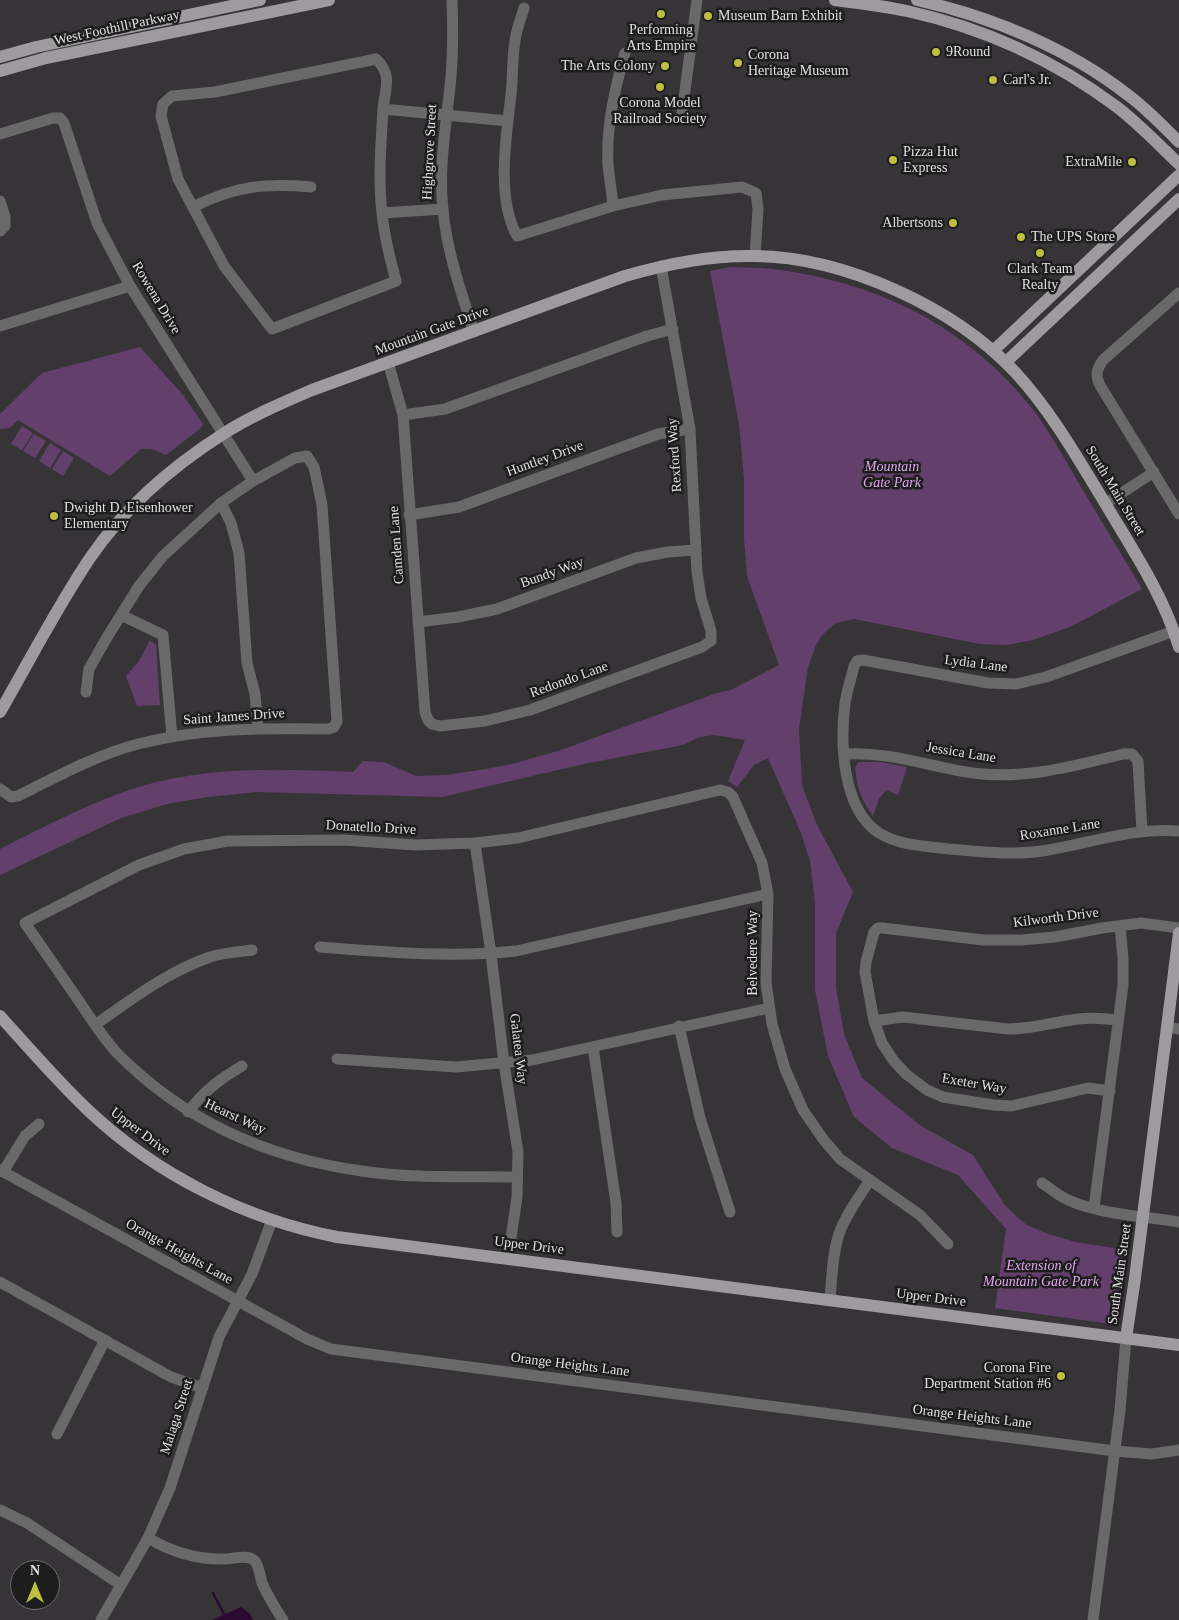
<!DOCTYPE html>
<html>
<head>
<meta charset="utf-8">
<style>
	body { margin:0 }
	#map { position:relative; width:1179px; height:1620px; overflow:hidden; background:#373438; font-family:"Times New Roman",serif }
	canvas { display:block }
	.north { position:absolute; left:10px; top:1560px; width:50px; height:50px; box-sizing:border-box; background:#1e1d1e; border:1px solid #6c6a6c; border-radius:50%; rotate:0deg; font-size:14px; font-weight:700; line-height:20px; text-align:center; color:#e0dee0 }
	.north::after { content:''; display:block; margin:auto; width:18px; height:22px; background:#bebf42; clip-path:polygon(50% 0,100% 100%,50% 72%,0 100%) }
</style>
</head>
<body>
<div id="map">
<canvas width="1179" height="1620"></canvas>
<div class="north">N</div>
</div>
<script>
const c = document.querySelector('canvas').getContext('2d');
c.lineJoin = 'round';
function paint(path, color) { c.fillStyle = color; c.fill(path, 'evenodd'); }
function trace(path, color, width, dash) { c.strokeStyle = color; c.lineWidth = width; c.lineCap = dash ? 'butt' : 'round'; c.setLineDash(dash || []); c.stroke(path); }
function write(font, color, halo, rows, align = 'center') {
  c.font = font + ' "Times New Roman",serif'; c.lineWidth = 5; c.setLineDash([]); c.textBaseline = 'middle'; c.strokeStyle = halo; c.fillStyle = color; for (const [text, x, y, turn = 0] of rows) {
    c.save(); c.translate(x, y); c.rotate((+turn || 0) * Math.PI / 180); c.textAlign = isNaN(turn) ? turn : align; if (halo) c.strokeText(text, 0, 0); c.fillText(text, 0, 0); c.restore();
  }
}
paint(new Path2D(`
	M730,267C744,268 758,267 772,269C877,282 965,325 1032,408C1049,431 1064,457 1078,482C1100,518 1121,554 1142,589L1070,627L1033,640L1007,645L980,644L854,619L836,623L822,635L816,645L808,667L799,729L802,785L817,825L853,892L836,933V988L844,1034L862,1078L921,1126L973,1155L1004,1204L1017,1217L1027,1225L1048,1234L1076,1242L1126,1250L1117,1319L1111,1324L995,1308L1006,1229L958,1175L892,1148L854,1117L828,1056L815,990V902L810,861L801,833L768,758L754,765L737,787L728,781L745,740L714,735L700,737L683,745L584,764L442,797L257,792L207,797L167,804L121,818L0,875V849C46,826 92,801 142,786C211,766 282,769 353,772L363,761L384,762L416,776L446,775L486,769L512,764L561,750L717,693L731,690L779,665L747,576L744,539V479L739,424L710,271Z
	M140,347L183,395L203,424L201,428L166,455L152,449H141L110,476L18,420L10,428L0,429V414L42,373Z
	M22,426L33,433L22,450L11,444Z
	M34,434L46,441L35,458L23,451Z
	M50,443L61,450L50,468L39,461Z
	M63,451L74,458L63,476L52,469Z
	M150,640L156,645L160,705L137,706L126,676L139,661Z
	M859,762H880L907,767L898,795L886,790L879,799L873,816C861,799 857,788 855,767Z`), '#633f6c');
paint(new Path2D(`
	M241,1607L250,1614L253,1620H212Z`), '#2c0933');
trace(new Path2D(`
	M213,1593L227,1620`), '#2c0933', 2.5);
trace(new Path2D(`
	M452,0C453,26 453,51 451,77C447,121 438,165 443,210C447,252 461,292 474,332
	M524,8C521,19 516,30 515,41C512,59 513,78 511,95C506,138 496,197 517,236L613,206L662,195L742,187L756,193L758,209L755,256
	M376,59C393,75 385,89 383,109C381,143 378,179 382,213C384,236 390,259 396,281L272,329L224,266L178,179L161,116L163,104L172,96L215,92Z
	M383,109L508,121
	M682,113L697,0
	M0,134L53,118H60L64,123L97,223L130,286L253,481
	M0,201L5,217V226L0,231
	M613,206C612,192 609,178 608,164C606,126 615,88 625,53
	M193,207C235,186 265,183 311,187
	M382,213L443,209
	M1179,293L1103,360C1096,370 1095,377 1101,387L1179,514
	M0,326L130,286
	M388,362L403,415L425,712L428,720L432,724L440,726L485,721L530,710L702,647L711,641V631L701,598L697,572L690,429L661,266
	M403,415L445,409L647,336L673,329
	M221,503L231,523L239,553L247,663L255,694L258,728
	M1105,504L1154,472
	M409,515L459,507L658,434L690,429
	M121,615L163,635L172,737
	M418,622L458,617L497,609L636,558L668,552L695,550
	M1174,631L1046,677L1016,684L988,683L863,660L857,661L854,666C851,679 847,691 845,703C840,743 842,809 879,833C900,846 926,846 949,849C982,852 1015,856 1048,850C1091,843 1135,827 1179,831
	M845,754C889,751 930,767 973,773C1024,780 1074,766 1123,754H1132L1138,761L1142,832
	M0,789L11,797L18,796C56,777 96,755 138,744C201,728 264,728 328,729L334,727L337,721L322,505L314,467L307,456L295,458L253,481L221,503L163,556L139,586L106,639L89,669L86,692
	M475,843L491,954L504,1063L518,1152L517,1197L508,1259
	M320,947C385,952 451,958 516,951L768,894
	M874,1021L903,1017L1008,1029C1032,1029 1055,1022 1078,1019C1092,1017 1105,1019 1118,1020
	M95,1025C132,999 167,972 210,957C223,953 238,952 252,950
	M679,1026L700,1118L730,1212
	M1167,1027L1179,1029
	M593,1047L616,1203L617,1232
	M337,1059L456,1067L532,1060L769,1008
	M1110,1091L1088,1088L1011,1106L993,1105L943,1097L927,1090L906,1074L893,1060L882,1043L874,1021L865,972L866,962L874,932L878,928H883L983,940H1021L1055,937L1102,928L1141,923L1179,928
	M188,1112C204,1091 220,1079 242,1066
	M0,1170L307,1339L331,1349L1115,1451L1152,1454L1179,1450
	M3,1172L25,1136L39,1124
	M517,1177C466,1176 413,1179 362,1171C267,1158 185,1122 117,1053C103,1038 91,1019 79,1001C61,975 43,949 25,923L139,865L184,849L228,841L344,840L415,845L475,843L518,838L720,790L728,792L733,797L762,863L768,894L766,983L772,1024L785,1069L803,1110L823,1139L840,1159L920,1215L948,1244
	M1042,1183C1051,1189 1059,1196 1068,1200C1102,1215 1143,1216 1179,1222
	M1094,1208L1123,985V958L1120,926
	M0,1282L171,1377L203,1388
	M830,1300C832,1278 832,1255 839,1234C846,1214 859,1197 870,1180
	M57,1434L105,1340
	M0,1510L27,1523L121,1585
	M148,1538C170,1551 195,1559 221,1559C231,1560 248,1553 255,1561C259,1566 260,1576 262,1583C268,1596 275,1608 283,1620
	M101,1620L148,1538L170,1488L219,1337L252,1274L272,1220
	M1093,1620L1120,1410L1126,1338`), '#6a696a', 11);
trace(new Path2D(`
	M835,0C859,3 884,6 907,11C984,28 1054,60 1117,107C1139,124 1159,145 1179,164
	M917,0C992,17 1068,48 1128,95C1147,109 1163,126 1179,142
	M0,57L36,47L260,0
	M0,71L46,58L329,0
	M993,351L1179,175
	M1006,362L1179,199
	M0,712C30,660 57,607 90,558C124,508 173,466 223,434C251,416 282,403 312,390L625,276C666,264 712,255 755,256C844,257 954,307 1015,372C1051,411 1077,457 1105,503C1132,549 1163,594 1179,647
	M0,1016C29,1048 57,1081 89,1111C157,1175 245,1219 337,1237L1179,1345
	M1126,1338L1135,1278L1179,933`), '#9d9b9e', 12);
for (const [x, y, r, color] of [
	[661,14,5,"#bebf42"],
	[708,16,5,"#bebf42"],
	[936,52,5,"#bebf42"],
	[738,63,5,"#bebf42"],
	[665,66,5,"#bebf42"],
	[993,80,5,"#bebf42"],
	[660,87,5,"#bebf42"],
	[893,160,5,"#bebf42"],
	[1132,162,5,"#bebf42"],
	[953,223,5,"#bebf42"],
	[1021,237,5,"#bebf42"],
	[1040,253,5,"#bebf42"],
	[54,516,5,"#bebf42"],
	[1061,1376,5,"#bebf42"]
]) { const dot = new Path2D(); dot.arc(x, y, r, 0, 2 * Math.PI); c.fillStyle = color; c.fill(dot); trace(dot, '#1e1d1e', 2); }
write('14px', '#e0dee0', '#1e1d1e', [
	["Museum Barn Exhibit",718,16],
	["Performing",661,30,"center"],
	["Arts Empire",661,46,"center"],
	["9Round",946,52],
	["Corona",748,55],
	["Heritage Museum",748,71],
	["The Arts Colony",655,66,"right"],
	["Carl's Jr.",1003,80],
	["Corona Model",660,103,"center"],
	["Railroad Society",660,119,"center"],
	["Pizza Hut",903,152],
	["Express",903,168],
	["ExtraMile",1122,162,"right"],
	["Albertsons",943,223,"right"],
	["The UPS Store",1031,237],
	["Clark Team",1040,269,"center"],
	["Realty",1040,285,"center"],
	["Dwight D. Eisenhower",64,508],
	["Elementary",64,524],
	["Corona Fire",1051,1368,"right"],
	["Department Station #6",1051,1384,"right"]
], 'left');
write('14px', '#e0dee0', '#1e1d1e', [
	["West Foothill Parkway",117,28,-12],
	["Highgrove Street",430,152,-87],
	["Rowena Drive",156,298,59],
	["Mountain Gate Drive",432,331,-20],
	["Rexford Way",675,455,-94],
	["Huntley Drive",545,459,-20],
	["South Main Street",1115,491,59],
	["Camden Lane",397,545,-94],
	["Bundy Way",552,573,-20],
	["Lydia Lane",976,664,7],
	["Redondo Lane",569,680,-20],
	["Saint James Drive",234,717,-4],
	["Jessica Lane",961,753,9],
	["Donatello Drive",371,828,3],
	["Roxanne Lane",1060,830,-9],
	["Kilworth Drive",1056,918,-7],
	["Belvedere Way",753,953,-90],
	["Galatea Way",518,1049,83],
	["Exeter Way",974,1084,10],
	["Hearst Way",235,1117,25],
	["Upper Drive",140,1132,37],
	["Upper Drive",529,1246,7],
	["Orange Heights Lane",179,1252,29],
	["South Main Street",1120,1274,-82],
	["Upper Drive",931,1298,7],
	["Orange Heights Lane",570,1365,7],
	["Malaga Street",177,1417,-72],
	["Orange Heights Lane",972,1417,7]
]);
write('italic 14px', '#dfa6ed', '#1e1d1e', [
	["Mountain",892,467],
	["Gate Park",892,483],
	["Extension of",1041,1266],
	["Mountain Gate Park",1041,1282]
]);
</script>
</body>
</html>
